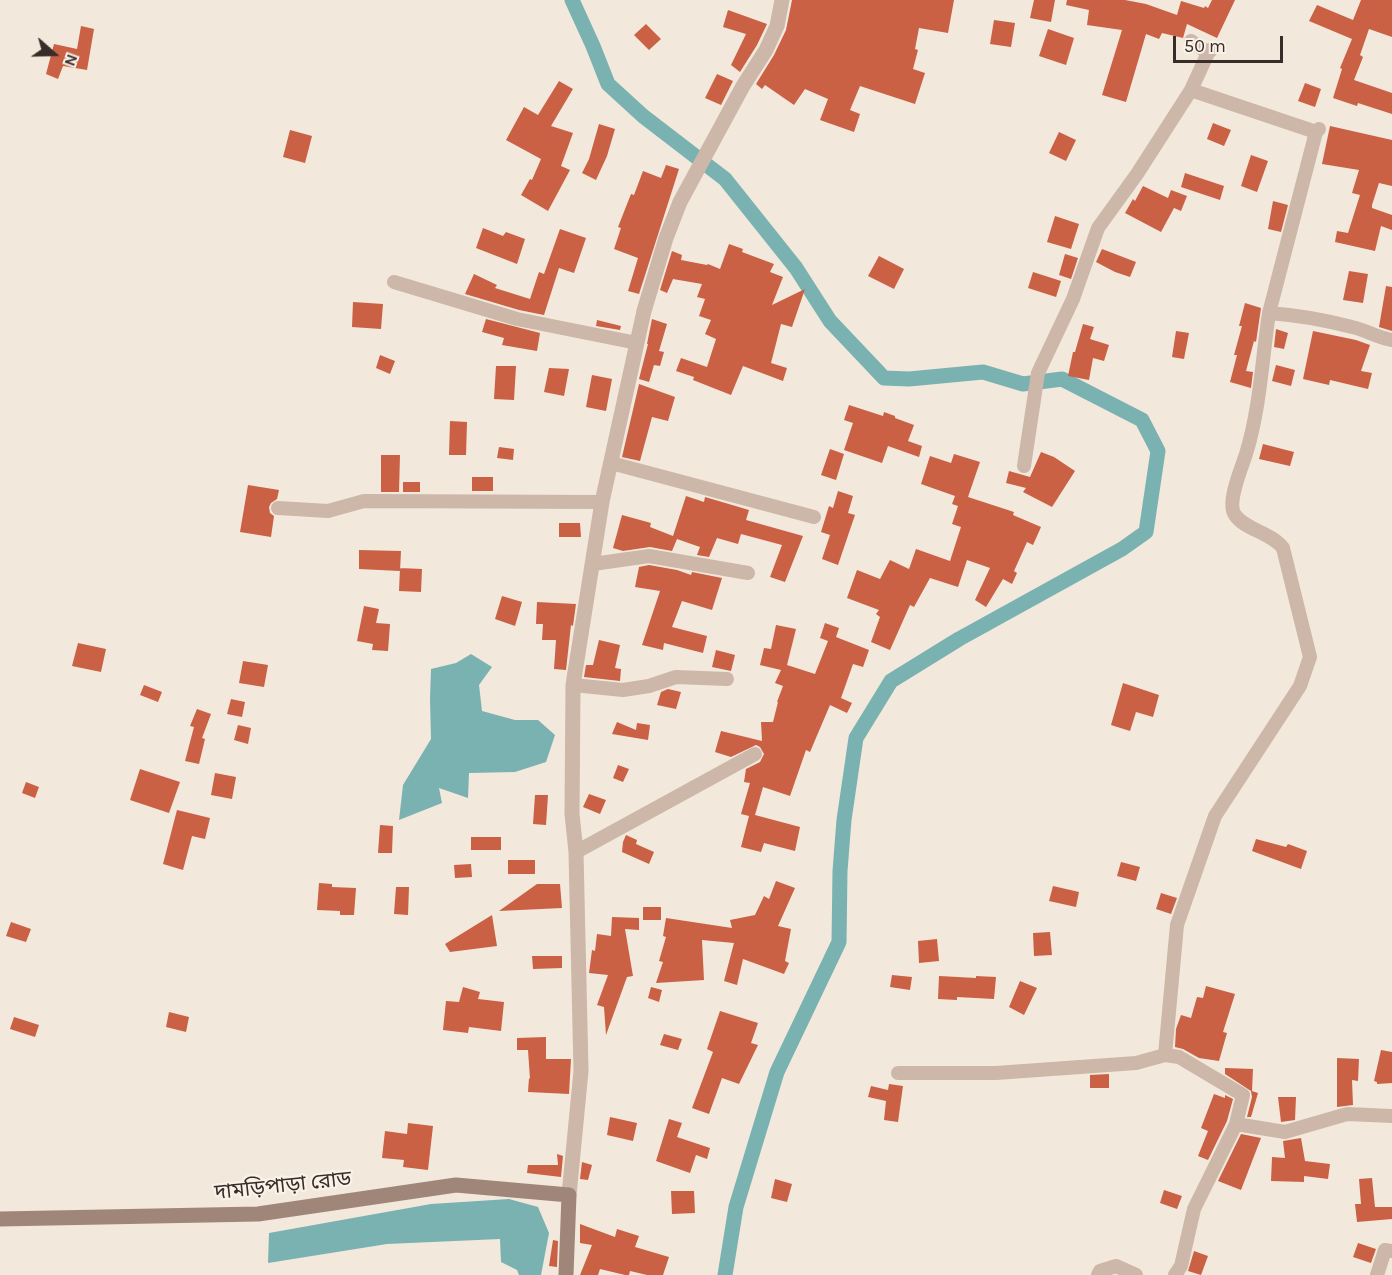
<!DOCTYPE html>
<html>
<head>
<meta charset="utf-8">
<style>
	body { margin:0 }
	#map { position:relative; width:1392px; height:1275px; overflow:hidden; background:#f3e8dc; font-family:Karla,sans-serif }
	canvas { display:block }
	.north { position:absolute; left:24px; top:24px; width:60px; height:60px; -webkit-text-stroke:4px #faf2e9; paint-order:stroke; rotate:110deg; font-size:16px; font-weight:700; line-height:24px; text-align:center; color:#382d28 }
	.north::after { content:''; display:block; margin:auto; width:21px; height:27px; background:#382d28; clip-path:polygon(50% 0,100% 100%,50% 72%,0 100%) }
	.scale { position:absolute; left:1173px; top:36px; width:110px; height:27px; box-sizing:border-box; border:3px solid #382d28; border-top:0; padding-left:8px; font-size:18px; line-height:21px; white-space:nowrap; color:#382d28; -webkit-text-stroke:4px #faf2e9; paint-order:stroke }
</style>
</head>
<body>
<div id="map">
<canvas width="1392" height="1275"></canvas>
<div class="north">N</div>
<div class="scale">50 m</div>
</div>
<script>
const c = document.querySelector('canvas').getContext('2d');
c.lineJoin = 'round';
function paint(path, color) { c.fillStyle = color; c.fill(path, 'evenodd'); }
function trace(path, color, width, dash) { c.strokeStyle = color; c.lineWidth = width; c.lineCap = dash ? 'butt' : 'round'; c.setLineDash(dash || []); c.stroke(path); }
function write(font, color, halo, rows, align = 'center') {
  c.font = font + ' Karla,"Noto Sans Bengali",sans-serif'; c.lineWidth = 4.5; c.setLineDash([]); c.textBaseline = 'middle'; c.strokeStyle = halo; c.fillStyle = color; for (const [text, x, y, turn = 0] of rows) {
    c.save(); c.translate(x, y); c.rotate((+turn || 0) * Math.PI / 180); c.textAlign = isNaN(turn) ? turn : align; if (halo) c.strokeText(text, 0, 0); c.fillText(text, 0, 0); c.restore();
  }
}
paint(new Path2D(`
	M471,654L492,667L479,685L482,711L515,720H538L555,735L546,762L515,772L469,773L468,798L439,788L442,803L399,820L403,785L431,739L430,699L431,669L456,663Z
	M509,1199L538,1207L549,1233L541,1275H519L517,1270L501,1262L500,1239L387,1244L268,1263L269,1233L431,1204Z`), '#7ab1b1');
trace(new Path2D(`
	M572,0L593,46L608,84L643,116L725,179L796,268L830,321L884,378L909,379L983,372L1023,384L1062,379L1142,420L1158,451L1146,532L1122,549L959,639L891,681L856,738L844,820L840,871L839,942L777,1072L736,1207L725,1275`), '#7ab1b1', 15);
paint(new Path2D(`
	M792,0H954L948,33L919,28L915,49L918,50L913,69L925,73L915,104L860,86L850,110L860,114L854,132L820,120L828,99L805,89L794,105L765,85L762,89L756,84L774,55L786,30Z
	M1034,0H1055L1051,22L1030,18Z
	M1067,0H1125L1146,4L1177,15L1181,1L1204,8L1205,6L1208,8L1212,0H1235L1217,38L1187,24L1183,38L1162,33L1159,39L1146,34L1126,102L1102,95L1122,30L1087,25L1089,10L1066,5Z
	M1361,0H1392V37L1369,29L1360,55L1363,57L1354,80L1392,93V114L1358,103L1357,106L1333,98L1342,69L1340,68L1352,39L1309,21L1317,5L1353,20Z
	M728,10L767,24L757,45L740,72L731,65L746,34L723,27Z
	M994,20L1015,23L1011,47L990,44Z
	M646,24L661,39L649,50L634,35Z
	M81,26L94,29L87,70L63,66L58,79L46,74L54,44L77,49Z
	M1048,29L1074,38L1066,65L1039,56Z
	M717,74L733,81L721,105L705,98Z
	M559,81L573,89L551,126L573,133L561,166L570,170L548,211L521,195L530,179L532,180L541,159L506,140L524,107L538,115Z
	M1305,83L1321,89L1315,107L1298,101Z
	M1213,123L1231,130L1224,146L1207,139Z
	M599,124L615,129L607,156L596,180L582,173L589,159Z
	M1330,126L1392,140V186L1379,183L1372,205V208L1392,215V230L1381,226L1375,251L1335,242L1337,231L1348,233L1360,195L1352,193L1359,170L1322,164Z
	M290,130L312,136L305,163L283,157Z
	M1059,132L1076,140L1066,161L1049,153Z
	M1251,155L1268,161L1257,192L1241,186Z
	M666,165L679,169L639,294L628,291L638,258L614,249L621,228L618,227L631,194L634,195L643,171L661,178Z
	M1185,173L1224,186L1220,200L1181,187Z
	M1143,186L1168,198L1171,190L1187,196L1181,211L1174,208L1161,232L1125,213L1133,199L1135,201Z
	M1273,201L1288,205L1281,232L1268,229Z
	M1055,216L1079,224L1071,249L1047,242Z
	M483,228L503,236L506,232L525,239L517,264L476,248Z
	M560,229L586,238L574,273L559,268L544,315L519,310L465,294L474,274L497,285L495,288L530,299L539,272L544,274Z
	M729,244L743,249L742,252L774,264L770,272L783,277L772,305L805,289L792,327L781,324L771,363L787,368L783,381L743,366L731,395L693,380L694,377L676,371L681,358L707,367L716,339L705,334L711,320L699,316L705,299L697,297L702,284L673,279L667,293L660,290L672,251L682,255L681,260L707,265L708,264L720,269Z
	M1102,249L1136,262L1130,277L1115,272L1096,262Z
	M1065,254L1078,258L1071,279L1059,275Z
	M879,256L904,269L894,289L868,276Z
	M1349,271L1368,274L1363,303L1343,300Z
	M1033,272L1061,281L1056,297L1028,288Z
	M1386,286L1392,287V331L1379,327Z
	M353,302L383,304L381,329L352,327Z
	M1245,303L1261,308L1256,342L1254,341L1246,371L1253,372L1251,388L1230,382L1237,355H1234L1242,326H1239Z
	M486,319L540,333L537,351L502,345L504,338L482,332Z
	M652,319L667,324L659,351L664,352L660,366L654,365L649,382L639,379L648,344H647Z
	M597,320L621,326L620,330L596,326Z
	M1083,324L1094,327L1090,339L1109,345L1104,361L1093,358L1089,380L1068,376L1073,352H1075Z
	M1276,329L1288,333L1284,349L1274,347Z
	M1176,331L1189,333L1184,359L1172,357Z
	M1313,331L1356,340L1370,345L1361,371L1372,373L1368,389L1330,380L1329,385L1303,379Z
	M380,355L395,361L390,374L376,368Z
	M1276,365L1295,370L1291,386L1272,381Z
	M496,366H516L514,400L494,399Z
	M549,368L569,369L564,396L544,392Z
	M592,375L612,379L606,411L586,407Z
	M639,384L675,397L668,421L652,417L640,461L622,457Z
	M849,405L883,416L884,412L895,416V418L914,425L908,441L922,446L919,457L888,446L882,463L844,450L853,423L844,420Z
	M450,421L467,422L466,455H449Z
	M1263,444L1294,452L1290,466L1259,459Z
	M499,447L514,449L513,460L497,458Z
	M830,449L844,454L836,480L821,475Z
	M1041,452L1054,457L1075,471L1052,507L1023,492L1026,488L1006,483L1009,471L1030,477Z
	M954,454L980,462L968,497L1014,512L1013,515L1041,527L1033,545L1027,542L1014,571L1017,573L1012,584L1003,579L986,607L975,600L990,568L967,560L958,587L930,578L914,607L910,605L890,650L871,642L880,617L876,614L879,610L847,598L857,570L880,579L890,560L909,569L916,549L950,561L961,527L952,524L958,506L952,504L955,496L921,484L930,456L951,463Z
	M381,455H400L399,492H381Z
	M472,477H493V491H472Z
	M403,482H420V492H403Z
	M248,485L279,490L277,499L271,503L269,507L270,513L274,516L271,537L240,532Z
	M838,491L853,496L848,513L855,515L838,565L822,559L830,535L821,532L829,506L833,508Z
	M686,496L704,502L705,497L749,510L746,520L803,536L785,582L770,577L782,545L741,534L738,544L717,538L709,557L697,555L700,547L677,539L672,551L650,547L623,551L613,548L622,515L651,523L650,527L673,536Z
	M559,523H580L581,537H559Z
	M359,550L401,551L400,571L359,569Z
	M649,565L677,570L691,575L692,572L722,578L712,610L682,601L672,627L707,636L703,653L664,643L663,650L642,645L660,591L635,587L639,567Z
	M400,568L422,569L421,592L399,591Z
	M502,596L522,602L515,626L495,619Z
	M537,602L576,604L573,626L571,625L566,670L554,669L556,640H542L543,624H536Z
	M364,606L379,609L376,623L390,624L388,651L372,650L373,644L357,641Z
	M825,623L839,628L836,637L869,650L863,667L853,664L841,698L852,703L847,713L830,705L810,752L806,750L790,796L763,787L755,815L800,827L795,851L764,843L761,852L741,847L749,816L741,814L750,783L744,782L746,769L760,762L764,754L760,747L756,745L731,757L715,752L721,731L762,741L761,722H773L778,702H777L783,686L775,683L781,670L760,665L764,648L771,649L776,625L796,629L787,665L815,674L828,641L820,638Z
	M599,640L620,645L615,668L621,669L620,681L584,677L586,665H593Z
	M78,643L106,649L101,672L72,666Z
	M716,650L735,655L731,671L712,667Z
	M243,661L268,665L264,687L239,683Z
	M1123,683L1159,695L1153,717L1136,712L1130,731L1111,725Z
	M144,685L162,692L158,702L140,695Z
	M668,689L681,692L676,709L657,705L661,692Z
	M231,699L245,702L242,717L227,714Z
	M197,709L211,714L202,738L205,739L199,764L185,761L194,727L190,726Z
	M617,722L636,730L637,723L650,725L648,740L612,734Z
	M238,725L251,728L248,744L234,740Z
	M618,765L629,769L623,782L613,778Z
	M140,769L180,782L169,813L130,800Z
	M215,773L236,777L232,799L211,795Z
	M26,782L39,787L35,798L22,793Z
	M589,794L606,800L600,814L583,807Z
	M535,795H548L546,825L533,824Z
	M177,810L210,818L205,839L192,836L183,870L163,864Z
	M380,825L393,826L392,853H378Z
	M626,835L637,840L636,844L654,852L649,864L622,852L623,842Z
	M471,837H501V850H471Z
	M1256,839L1286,847L1288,844L1307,851L1301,869L1252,851Z
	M508,860H535V874H508Z
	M1121,862L1140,867L1136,881L1117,876Z
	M471,864L472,877L455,878L454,865Z
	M776,881L795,888L778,926L791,929L785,961L789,963L784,974L743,959L737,985L724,981L734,943L702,940L704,980L656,983L663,962L659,961L666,937L663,936L666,918L732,928L730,920L755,915L764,896L769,899Z
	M319,883L332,884V887L356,888L354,915H340V911L317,910Z
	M537,884H560L562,908L499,911Z
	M1053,886L1079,892L1076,907L1049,901Z
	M396,887H409L408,915L394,914Z
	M1161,893L1177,898L1171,914L1156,909Z
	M643,907H661V920H643Z
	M492,915L497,946L450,952L445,944Z
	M612,917L639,918V930L625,929L633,976L627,977L606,1035L604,1007L597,1005L608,975L589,973L592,950L595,951L597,934L611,936Z
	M11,922L31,929L26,942L6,936Z
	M1050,932L1052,955L1034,956L1033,933Z
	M937,939L939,961L919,963L918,941Z
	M532,956H562V968L533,969Z
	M892,975L912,977L910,990L890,987Z
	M939,976L976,978V976L996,977L994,999L957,997V1000L938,999Z
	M1020,981L1037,988L1024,1015L1009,1007Z
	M1206,986L1235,994L1223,1032L1227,1033L1219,1061L1199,1058L1183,1049L1175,1047L1176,1029L1181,1015L1191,1018L1197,997L1203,998Z
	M463,987L480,992L478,999L504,1002L501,1031L469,1027L468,1033L443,1030L446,1001L459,1002Z
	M651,987L662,990L659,1002L648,998Z
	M720,1011L758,1023L751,1043L758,1045L739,1084L722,1078L709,1114L692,1108L713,1052L707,1049Z
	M169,1012L189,1017L186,1032L166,1027Z
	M14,1017L39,1025L35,1037L10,1029Z
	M664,1034L682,1039L678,1050L660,1045Z
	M546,1037V1059H571L569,1094L528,1092L529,1078L530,1079L528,1050H517V1038Z
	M1381,1050L1392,1052V1083L1377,1084V1082L1374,1081Z
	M1337,1058L1359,1059L1358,1081L1352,1080L1353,1105L1337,1107Z
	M1225,1068L1253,1069L1252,1091L1258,1093L1251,1117H1247L1252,1097L1251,1091L1225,1074Z
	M1109,1074V1088H1090V1075Z
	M889,1084L903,1086L898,1122L884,1120L886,1101L868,1097L871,1086L888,1090Z
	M1214,1094L1225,1098V1095L1233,1099L1227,1121L1208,1160L1198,1156L1208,1131L1201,1128Z
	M1278,1097H1296L1295,1120L1281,1122Z
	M610,1117L637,1123L633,1141L607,1135Z
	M669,1119L682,1123L677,1137L710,1148L707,1159L696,1155L690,1173L656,1161Z
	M408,1123L433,1126L428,1170L403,1167L404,1160L382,1158L385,1131L407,1134Z
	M1241,1134L1261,1138L1241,1190L1218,1181Z
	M1301,1138L1305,1161L1330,1164L1328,1179L1304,1176V1182L1271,1181L1272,1157L1285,1158L1283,1141Z
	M557,1154L563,1156L561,1177L527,1173L528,1165H558Z
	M582,1162L592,1165L588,1180L580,1179Z
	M1372,1178L1375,1207H1392V1219L1357,1222L1355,1204H1361L1359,1179Z
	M775,1179L792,1184L787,1202L771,1198Z
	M1164,1190L1182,1196L1177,1209L1160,1203Z
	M671,1191H694L695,1213L672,1214Z
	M580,1224L615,1237L617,1229L639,1236L635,1247L669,1257L663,1275H647L630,1271L629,1275H625L600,1269L598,1275H580L592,1245L580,1243Z
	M553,1240L558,1241L557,1267L549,1266Z
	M1358,1243L1376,1249L1371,1263L1353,1257Z
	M1194,1251L1208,1256L1201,1275L1188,1271Z`), '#ca6044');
trace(new Path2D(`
	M1191,41L1208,53
	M1191,90L1316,132
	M1319,129L1316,132L1269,313C1297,315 1325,320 1352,327C1366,330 1378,338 1392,340
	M394,282L517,319L637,343
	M611,463L814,517
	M1024,466L1038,373L1073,299L1098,228L1137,174L1191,90L1208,53L1213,48
	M278,508L328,511L364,501L602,502
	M593,564L649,556L748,573
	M573,685L623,690L649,686L676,677L727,679
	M576,852L755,754
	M1165,1055L1177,925L1215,816L1300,686L1310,657L1283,548C1271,532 1245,530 1235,515C1226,503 1242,467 1246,454C1260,409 1262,360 1269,313
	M898,1073H996L1136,1063L1165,1055L1179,1057L1243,1095L1236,1124
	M1098,1275L1100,1271L1116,1266L1136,1275
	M1175,1275L1181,1266L1194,1209L1236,1124L1285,1132L1347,1114L1392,1116
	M1377,1275L1385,1250L1392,1251`), '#ccb7a8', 14);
trace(new Path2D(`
	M569,1195L581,1071L576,852L572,814L573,685L602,502L644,311L666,238L680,202L743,86L766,50L777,26L782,0`), '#ccb7a8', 15);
trace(new Path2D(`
	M0,1219L258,1214L456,1185L569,1195L566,1275`), '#a08679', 15);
write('21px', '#382d28', '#faf2e9', [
	["দামড়িপাড়া রোড",283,1186,-6]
]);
</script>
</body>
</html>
